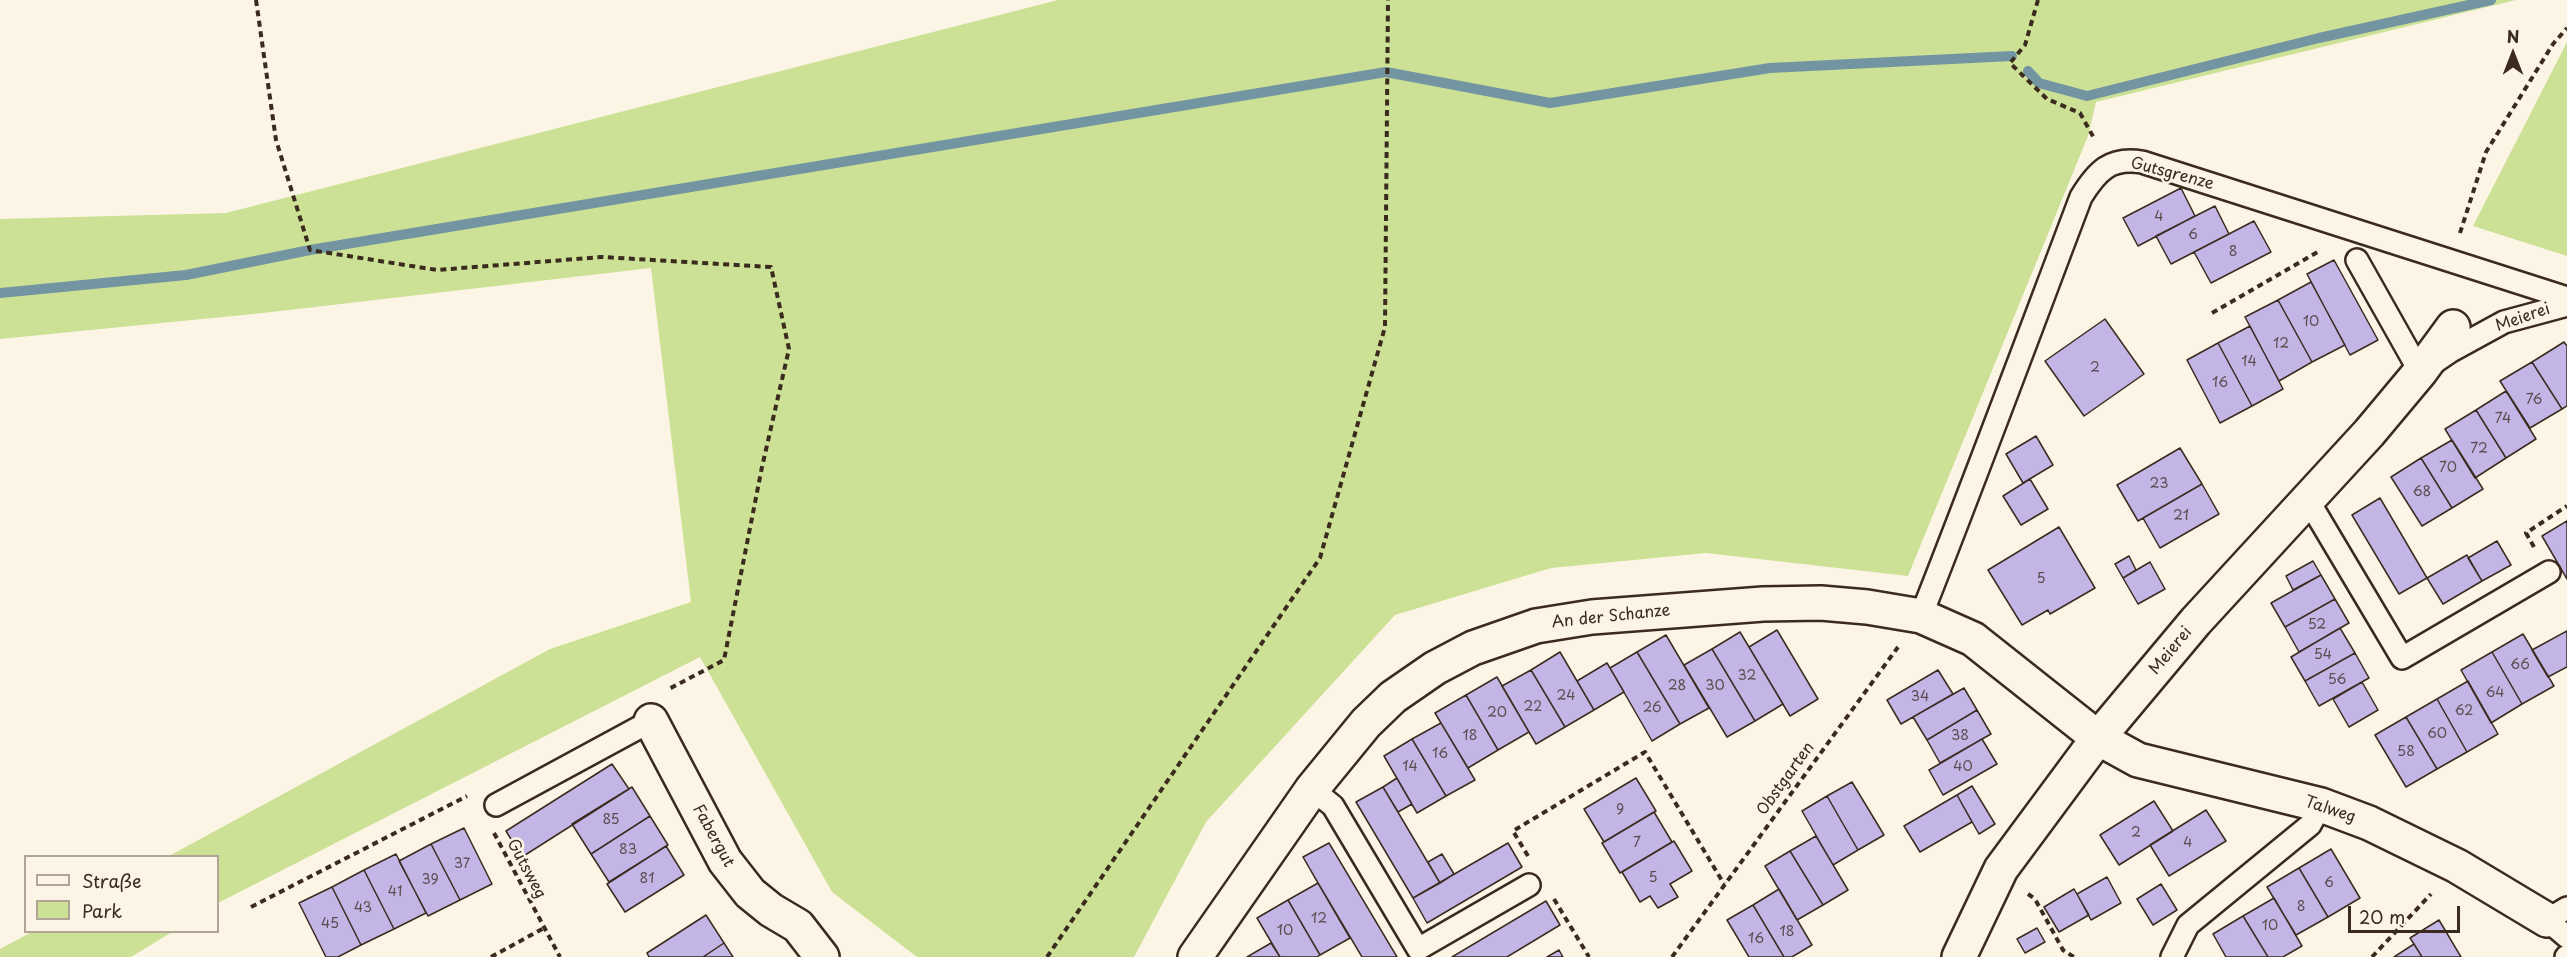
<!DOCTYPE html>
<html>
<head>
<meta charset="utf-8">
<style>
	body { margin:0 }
	#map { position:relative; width:2567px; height:957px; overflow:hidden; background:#fcf5e5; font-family:"Playpen Sans",sans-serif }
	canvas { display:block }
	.legend { position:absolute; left:24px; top:855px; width:195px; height:78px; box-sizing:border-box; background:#fcf5e5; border:2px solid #afa495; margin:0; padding:8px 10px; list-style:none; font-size:18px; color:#3b2a1e }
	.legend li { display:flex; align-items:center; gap:12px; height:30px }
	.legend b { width:30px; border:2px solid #afa495 }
	.north { position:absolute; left:2483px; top:24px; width:60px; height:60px; -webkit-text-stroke:4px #fcf5e5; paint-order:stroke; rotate:0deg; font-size:16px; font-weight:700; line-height:24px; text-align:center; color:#3b2a1e }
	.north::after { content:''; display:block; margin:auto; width:21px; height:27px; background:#3b2a1e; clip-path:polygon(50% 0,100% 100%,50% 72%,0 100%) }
	.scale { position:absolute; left:2348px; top:906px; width:112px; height:27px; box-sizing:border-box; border:3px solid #3b2a1e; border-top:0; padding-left:8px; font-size:18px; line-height:21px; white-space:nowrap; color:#3b2a1e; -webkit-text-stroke:4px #fcf5e5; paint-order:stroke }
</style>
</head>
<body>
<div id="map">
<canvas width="2567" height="957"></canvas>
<ul class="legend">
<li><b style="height:8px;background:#fcf5e5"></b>Straße</li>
<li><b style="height:16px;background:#cde196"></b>Park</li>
</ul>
<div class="north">N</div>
<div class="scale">20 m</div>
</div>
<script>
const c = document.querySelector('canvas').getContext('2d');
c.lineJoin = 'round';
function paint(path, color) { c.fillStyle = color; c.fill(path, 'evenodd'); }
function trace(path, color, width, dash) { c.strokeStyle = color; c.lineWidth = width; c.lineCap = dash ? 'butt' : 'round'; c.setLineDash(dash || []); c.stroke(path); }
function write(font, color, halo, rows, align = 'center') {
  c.font = font + ' "Playpen Sans",sans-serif'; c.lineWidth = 5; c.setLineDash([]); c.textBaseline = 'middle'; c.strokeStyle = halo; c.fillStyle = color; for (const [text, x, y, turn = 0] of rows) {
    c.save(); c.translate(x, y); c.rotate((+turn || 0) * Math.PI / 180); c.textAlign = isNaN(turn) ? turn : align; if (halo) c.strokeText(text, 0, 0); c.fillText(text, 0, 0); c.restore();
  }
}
paint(new Path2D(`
	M1058,0H2516L2096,102L2088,136L1908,576L1706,553L1551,568L1395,615L1206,822L1134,957H917L832,892L700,657L218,903V856H169L550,649L691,602L651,268L263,313L0,339V219L226,213Z
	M2567,42V256L2473,226Z
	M32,932H172L131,957H0V949Z`), '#cde196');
trace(new Path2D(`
	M2028,71L2039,83L2087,96L2319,38L2491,0
	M0,293L186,275L310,250L1386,72L1550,103L1770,68L2012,56`), '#7295a1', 10);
const building = new Path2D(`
	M2181,188L2195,216L2138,246L2123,218Z
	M2215,206L2229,234L2171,264L2156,236Z
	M2254,221L2271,252L2211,283L2194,252Z
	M2334,260L2378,340L2350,355L2307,274Z
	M2311,282L2345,345L2312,362L2278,300Z
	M2278,300L2312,362L2279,381L2245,317Z
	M2105,319L2144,374L2084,416L2045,361Z
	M2250,326L2283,389L2252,406L2218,343Z
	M2564,342L2567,346V406L2562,409L2532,362Z
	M2218,343L2252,406L2220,423L2187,360Z
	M2532,362L2562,409L2530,428L2500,381Z
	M2506,391L2536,439L2506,458L2476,410Z
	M2476,410L2506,458L2475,478L2445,429Z
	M2036,436L2053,465L2023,483L2006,454Z
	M2452,440L2483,489L2452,508L2421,458Z
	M2180,448L2202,484L2138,521L2117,485Z
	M2421,458L2452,508L2422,526L2391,477Z
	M2030,479L2048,509L2021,525L2003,496Z
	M2202,484L2219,514L2160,548L2143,518Z
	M2380,498L2427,578L2399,594L2352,515Z
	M2567,521V579L2542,536Z
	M2059,527L2095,588L2050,614L2048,610L2022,625L1988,570Z
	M2497,541L2511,565L2482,581L2468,558Z
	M2467,555L2482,581L2443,604L2427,578Z
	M2129,556L2136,570L2123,578L2115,564Z
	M2313,561L2321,575L2293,590L2286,576Z
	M2150,562L2165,589L2138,604L2123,578Z
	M2321,575L2335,599L2285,627L2271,603Z
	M2335,599L2349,623L2299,652L2285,627Z
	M2340,628L2355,653L2305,681L2291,657Z
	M1777,630L1818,699L1790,716L1749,647Z
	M2567,631V667L2548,677L2532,650Z
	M1740,632L1783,704L1755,721L1712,649Z
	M2523,634L2554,686L2522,704L2492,652Z
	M1666,635L1709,708L1680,724L1637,652Z
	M1712,649L1755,721L1727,737L1684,665Z
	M1560,652L1594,710L1565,727L1531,670Z
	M1637,652L1680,724L1652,741L1610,668Z
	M2492,652L2522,704L2491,723L2461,670Z
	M2355,653L2369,678L2319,706L2305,681Z
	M1607,663L1624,692L1594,710L1577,681Z
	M1531,670L1565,727L1536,744L1502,686Z
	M1938,670L1953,694L1901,724L1887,700Z
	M1497,677L1529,732L1498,750L1466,695Z
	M2468,681L2498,734L2467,752L2437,699Z
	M2362,682L2378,710L2349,727L2333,699Z
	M1964,688L1977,710L1927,740L1913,717Z
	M1466,695L1498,750L1468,768L1435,713Z
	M2437,699L2467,752L2437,769L2406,717Z
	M1977,710L1991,734L1940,763L1927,740Z
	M2406,717L2437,769L2406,787L2375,735Z
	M1441,723L1475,780L1446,796L1412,739Z
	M1412,739L1446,796L1417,813L1384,756Z
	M1982,739L1997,764L1943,795L1929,770Z
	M612,764L629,789L522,857L506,831Z
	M1397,778L1412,804L1398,812L1383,787Z
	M1636,778L1656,811L1604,842L1584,809Z
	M1852,782L1884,835L1858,850L1827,796Z
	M1972,786L1995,824L1979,834L1957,795Z
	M632,787L650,816L591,854L572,824Z
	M1383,787L1440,883L1413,898L1356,802Z
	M1957,795L1972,822L1920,852L1904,826Z
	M1827,796L1858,850L1833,865L1802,811Z
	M2154,801L2173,831L2119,865L2100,835Z
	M2206,810L2226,841L2169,876L2150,845Z
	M1654,812L1672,842L1620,873L1602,843Z
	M650,816L668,845L609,882L591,854Z
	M464,828L492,884L460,900L431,844Z
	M1816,836L1848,890L1823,905L1790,851Z
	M1674,841L1692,871L1670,884L1678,897L1658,908L1650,896L1640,902L1622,872Z
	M1329,843L1397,957H1362L1318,883L1303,857Z
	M1508,843L1522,867L1427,923L1413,898Z
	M431,844L460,900L428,916L399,861Z
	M666,846L684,875L625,912L607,884Z
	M2331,849L2360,898L2328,917L2299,868Z
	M1790,851L1823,905L1797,920L1765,866Z
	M396,854L426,913L394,929L364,870Z
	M1442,854L1454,874L1440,883L1428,862Z
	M2299,868L2328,917L2296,935L2267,887Z
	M364,870L394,929L361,945L332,887Z
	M2107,877L2121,903L2091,920L2077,894Z
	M1318,883L1350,938L1320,955L1288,900Z
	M2161,884L2177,910L2153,925L2137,899Z
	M332,887L361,945L338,957H326L299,903Z
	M1779,889L1812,945L1792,957H1784L1753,905Z
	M2074,889L2089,915L2059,932L2044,907Z
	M2274,898L2302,946L2283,957H2268L2243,916Z
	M1288,900L1320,955L1317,957H1280L1257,918Z
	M1546,901L1560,925L1507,957H1452Z
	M1753,905L1784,957H1749L1727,920Z
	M706,915L724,943L703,957H649L647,953Z
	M2243,916L2268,957H2226L2213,934Z
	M2439,920L2461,957H2422L2414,944L2410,938Z
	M2037,928L2045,942L2025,953L2017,939Z
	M724,943L733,957H703Z
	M1271,943L1280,957H1247Z
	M2414,944L2422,957H2394Z
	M1559,950L1563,957H1547Z`);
paint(building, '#c3b5e6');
trace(building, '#3b2a1e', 1.5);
const service = new Path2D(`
	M2357,260L2420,372L2451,351L2504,322L2567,305
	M2308,500L2402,658L2549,572
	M1921,616C1976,477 2028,337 2081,197C2097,171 2110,157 2142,162L2567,298
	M1312,789L1333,806L1418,949L1529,885
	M496,805L651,721
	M2567,908L2547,920L2567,937
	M2172,957L2188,925L2310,825L2321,805
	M2566,957L2567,956`);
const minor = new Path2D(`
	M651,721L725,861L750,893L771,910L798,926L822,957
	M1195,957L1312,789L1366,723L1393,697L1435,668L1473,648L1536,626L1592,617L1763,604L1821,603L1867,607L1921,616L1973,639L2098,738L2138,760L2321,805L2369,823L2457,866L2547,920
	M1959,957L2001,869L2098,738L2196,621L2369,433L2420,372L2453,327`);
trace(service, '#3b2a1e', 26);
trace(minor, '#3b2a1e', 38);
trace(new Path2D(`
	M256,0L276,140L310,250L437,270L602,257L771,267L789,349L762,467L724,660L667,690
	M2038,0L2025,45L2010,63L2047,99L2080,113L2095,140
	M2460,233L2486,152L2553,44L2567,28
	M2212,313L2321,250
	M2534,547L2526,533L2567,506
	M494,833L560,957
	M1528,856L1513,831L1645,752L1724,884
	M2028,894L2035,899L2063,950L2074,957
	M1554,899L1589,957
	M251,907L467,796
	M491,957L544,928
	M1047,957L1320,558L1385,327L1388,0
	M1672,957L1898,647
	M2372,957L2431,894`), '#3b2a1e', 4, [6, 4.5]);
trace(service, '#fcf5e5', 21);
trace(minor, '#fcf5e5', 33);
write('14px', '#5d4d50', null, [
	["4",2159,217],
	["6",2193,235],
	["8",2233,252],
	["10",2311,322],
	["12",2281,344],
	["14",2249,362],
	["2",2095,368],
	["16",2220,383],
	["76",2534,400],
	["74",2503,419],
	["72",2479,449],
	["70",2448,468],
	["23",2159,484],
	["68",2422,492],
	["21",2181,516],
	["5",2041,579],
	["52",2317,625],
	["54",2323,655],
	["66",2520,665],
	["32",1747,676],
	["56",2337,680],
	["28",1677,686],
	["30",1715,686],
	["64",2495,693],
	["24",1566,696],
	["34",1920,697],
	["22",1533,707],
	["26",1652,708],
	["62",2464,711],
	["20",1497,713],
	["60",2437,734],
	["18",1470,736],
	["38",1960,736],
	["58",2406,752],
	["16",1440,754],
	["14",1410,767],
	["40",1963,767],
	["9",1620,810],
	["85",611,820],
	["2",2136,833],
	["7",1637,843],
	["4",2188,843],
	["83",628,850],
	["37",462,864],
	["5",1653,878],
	["81",647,879],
	["39",430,880],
	["6",2329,883],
	["41",395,892],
	["8",2301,907],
	["43",363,908],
	["12",1319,919],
	["45",330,924],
	["10",2270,926],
	["10",1285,931],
	["18",1787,932],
	["16",1756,939]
]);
write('16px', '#3b2a1e', '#fcf5e5', [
	["Gutsgrenze",2172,174,15],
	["Meierei",2523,318,-19],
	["An der Schanze",1611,617,-6],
	["Meierei",2171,651,-50],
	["Obstgarten",1786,779,-54],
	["Talweg",2330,810,18],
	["Fabergut",713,836,61],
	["Gutsweg",526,869,62]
]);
</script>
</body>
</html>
